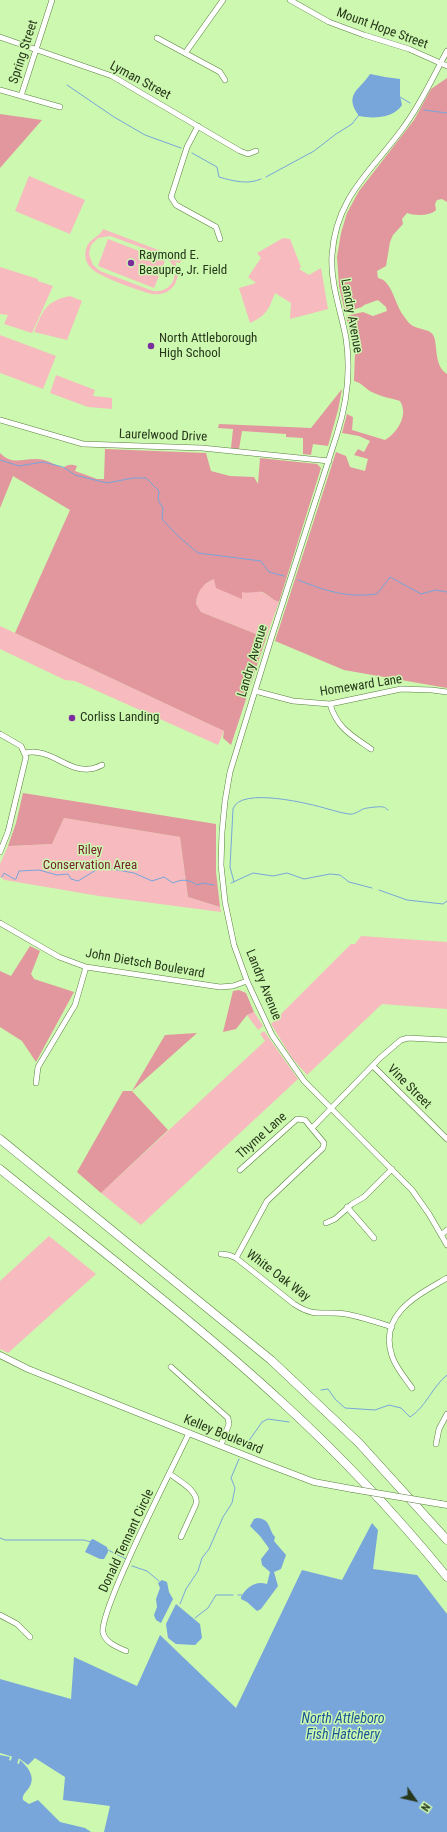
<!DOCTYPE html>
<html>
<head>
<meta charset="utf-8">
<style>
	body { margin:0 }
	#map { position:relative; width:447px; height:1832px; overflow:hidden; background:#cdf8b0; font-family:"Roboto Condensed",sans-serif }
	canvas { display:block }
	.north { position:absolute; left:395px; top:1780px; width:40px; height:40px; -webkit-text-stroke:3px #cdf8b0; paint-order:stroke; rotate:124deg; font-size:11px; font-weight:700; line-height:16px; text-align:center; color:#27381c }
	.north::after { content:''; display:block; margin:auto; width:14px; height:18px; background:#27381c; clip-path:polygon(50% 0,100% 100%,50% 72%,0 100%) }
</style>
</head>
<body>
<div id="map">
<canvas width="447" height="1832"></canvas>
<div class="north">N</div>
</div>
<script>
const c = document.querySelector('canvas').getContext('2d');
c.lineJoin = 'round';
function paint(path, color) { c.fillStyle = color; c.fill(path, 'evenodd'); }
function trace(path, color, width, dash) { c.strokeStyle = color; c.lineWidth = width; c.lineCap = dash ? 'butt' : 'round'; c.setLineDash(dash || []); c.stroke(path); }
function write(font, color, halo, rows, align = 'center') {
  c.font = font + ' "Roboto Condensed",sans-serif'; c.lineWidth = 3; c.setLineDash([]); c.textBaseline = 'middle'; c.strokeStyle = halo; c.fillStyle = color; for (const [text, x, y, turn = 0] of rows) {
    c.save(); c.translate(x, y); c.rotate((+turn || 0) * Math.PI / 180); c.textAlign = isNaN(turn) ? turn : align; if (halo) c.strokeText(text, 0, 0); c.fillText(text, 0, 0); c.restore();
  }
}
paint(new Path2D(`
	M29,176L85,200L70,234L15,211Z
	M103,229L182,259L180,263L175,262C183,279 172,297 152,294C140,291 100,277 92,269C86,264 84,256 86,249C89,238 100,237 103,229ZM110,236C121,240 160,253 168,260C175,265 177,275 172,283C168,289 161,292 153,291L100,271L93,265L89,254L91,245L98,238Z
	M283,238L290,239L301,267L299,269L309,275L321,268L328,309L290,319L291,303L275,293C269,309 266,316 250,323L239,288L256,283L248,277L261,258L257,253Z
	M108,239L165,261L154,288L98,266Z
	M0,267L38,279V281L53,286L32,333L4,324L8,315L0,314Z
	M70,296L82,301L67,340L34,332C43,310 46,301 70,296Z
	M0,335L56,356L43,389L0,373Z
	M56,375L95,390L93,396L112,398V409L88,407L50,393Z
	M214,579L242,598L241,591C248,594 255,591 261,592C268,594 272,600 279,602L266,638L201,612L196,604C197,591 202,584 214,579Z
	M0,626L224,731L218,745L75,681L65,680L0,649Z
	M64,818L180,837L188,897L220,907L221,912L99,896L5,880L0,877V864L8,846L52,844Z
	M361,936L447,942V1009L382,1004L307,1075L292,1058L271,1024L351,944H355Z
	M254,1012L263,1026L258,1030L247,1015Z
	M264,1031L298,1079L141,1225L101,1193L265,1041L260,1034Z
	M49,1236L96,1274L8,1353L0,1349V1281Z`), '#f7babf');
paint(new Path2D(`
	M447,78V202L442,199L437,200L435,204L436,210C431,216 414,216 407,213L402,219L403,224L393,235L390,242L386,266L377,271L378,278C392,280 395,305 403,315C406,319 409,324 413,326C422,331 433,328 435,340C437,352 436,367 447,374V688L344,670L275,641L336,452L346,456L350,467L365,471L368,459L354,455L358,449L364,452L370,441L359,436L342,433L347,414L353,417L352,430L385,440C397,433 409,415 400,401C391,398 382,397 374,393C366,390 363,383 354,381L355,353L346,316L363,312L373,316L387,311L386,307L378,300L364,305L362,307L345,312L339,286L337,257L341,233L347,213L359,191L414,120L431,89Z
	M0,114L42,120L0,168Z
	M342,389L338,410L328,446L313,444L311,455L303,454V438L286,437V434L242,431L239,449L231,448L233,429L218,428L219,424L311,428Z
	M105,449L206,453L211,471L230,476L254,477L258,484L260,458L317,464L321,468L279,602C272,600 268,594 262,592C255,591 248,594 242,592V599L216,588L214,579C202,584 197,592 196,604L201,612L266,638L231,745L223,738L224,731L15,633L70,510L13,476L0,508V453C12,465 20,459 36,459C45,459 54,464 63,468C68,464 71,464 77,466L75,471L97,479H104Z
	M23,793L216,824V872L220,907L188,897L180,837L64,818L52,844L8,846L16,823Z
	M30,946L40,951L31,974L34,979L74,992L36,1062L22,1041L0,1027V971L11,976Z
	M239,990L246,993L254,1012L247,1015L236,1029L223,1032L233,991Z
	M197,1033L132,1091L168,1130L101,1193L77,1172L123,1091H132L165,1035Z`), '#e2969d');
paint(new Path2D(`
	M370,74C381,76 389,78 400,79V96L402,105C394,118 373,119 359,116C343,94 360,90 370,74Z
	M257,1518C271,1519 268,1529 275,1537L274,1541L286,1555L281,1569L274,1572L278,1586L261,1609L257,1611L247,1602L241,1599V1597C246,1588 255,1580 267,1584L270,1572L262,1565L261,1559L269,1549L268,1547L260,1536L250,1526L254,1519Z
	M372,1523L378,1530L373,1569L417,1575L447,1614V1832H104L110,1806L63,1800L65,1777L35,1758L28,1765L20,1759L0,1753V1679L71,1699L74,1657L137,1686L160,1635L236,1708L302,1570L342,1580Z
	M93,1539L107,1547L108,1552L104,1559H100L85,1552L91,1540Z
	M162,1580L167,1582L169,1592L173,1599L161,1623L156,1620L154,1615L157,1607L156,1599L160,1588L158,1583Z
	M176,1604L200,1624L202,1638L195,1645L176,1644L168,1638L166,1624Z
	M0,1755L10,1757L9,1760L19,1764L20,1760C28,1767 37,1778 28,1789C25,1793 22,1795 23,1800L29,1804L38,1800L60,1822L85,1828L91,1832H0Z`), '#78a5da');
trace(new Path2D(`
	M67,85L114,117L145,135L181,148
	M400,97L410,103
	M424,110L447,113
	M192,153L217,167L219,177C233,181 248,185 261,179
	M266,177L314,151L336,134L352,124L359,115
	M0,460L19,466L43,462L63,467L75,475L107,483L133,478H146L159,491L158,500L163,508L162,519L178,536L198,553L261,561L269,572L284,576
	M298,580C326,591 347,598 377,594L390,577L421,594L436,590L447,592
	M2,877L4,873L14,879H16L19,871L39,870L57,875L68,874L71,879L78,881L101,867L134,873L152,881L164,877L173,883C181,879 189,879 197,885L203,883L214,885
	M234,882L230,867L233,809C240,786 311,804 328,809C335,811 342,813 349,814C354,815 359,811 363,809C365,808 381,806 383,807C385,807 386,809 388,810
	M231,883L253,873L273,876L287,873L304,879L330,874L340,875L349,882L372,888
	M379,890L407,900L443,904L447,901
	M321,1390L328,1389L335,1399L345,1408L375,1410L389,1405L401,1408L410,1417C426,1407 432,1387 447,1375
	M246,1445L262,1422L268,1419L289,1422
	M0,1538L5,1540H84L91,1542
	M106,1549L126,1559
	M132,1566L147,1571L159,1581
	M238,1595H242
	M180,1604L186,1589L198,1571L202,1558L209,1549L223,1517L232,1503L235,1488L231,1478L239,1459
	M195,1618L208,1608L216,1595H233`), '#78a5da', 1);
trace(new Path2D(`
	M14,1762L18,1749`), '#78a5da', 7);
const minor = new Path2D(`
	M290,0L329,22L364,35L409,49L447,66
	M0,37L112,76L240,151L248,154L256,151
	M157,38L220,72L225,80
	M447,51C433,77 421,104 403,128C372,171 336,196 332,255C330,283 341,311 346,338C351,371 347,403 337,434L271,639L230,772L225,801L222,832L221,865L225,902L234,945L247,981L272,1035L304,1081L412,1190L429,1214L447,1245
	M186,52L223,0
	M0,90L60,107
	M21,96L52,0
	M198,126L187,147L171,197L176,205L216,227L220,239
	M0,420L83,444L202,448L329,461
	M255,691L293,701L330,704L401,689L432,690L447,692
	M330,704C337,728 351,735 371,749
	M0,734L21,746L26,757L8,832L0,852
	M25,753C49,747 68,772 89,769C93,769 98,767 102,765
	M0,923L59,957L86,967L220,987L233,986L247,981
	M374,1067L447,1139
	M36,1083L38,1067L75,1005L86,967
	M312,1128L380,1058L401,1040L408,1038L447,1040
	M347,1207L374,1238
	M326,1223L335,1219L352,1204L364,1197L392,1169
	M441,1235L447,1230
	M221,1254L229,1255L236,1258L294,1304C317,1319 323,1310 346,1314C361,1317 377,1322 392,1327
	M236,1258L267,1201L323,1148L324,1143L305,1120L297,1119L240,1170
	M171,1367L228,1418L229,1424L221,1445
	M412,1388C405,1378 396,1368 392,1356C378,1314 418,1295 447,1278
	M436,1444L439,1429L447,1414
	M170,1474C179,1481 199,1491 196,1504L181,1537
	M0,1615L17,1624L30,1637
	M126,1651C117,1647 106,1643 103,1633C98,1612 176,1461 189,1433`);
const major = new Path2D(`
	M0,1355L28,1369L264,1463L314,1482L352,1489
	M441,1504L447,1505`);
const highway = new Path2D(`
	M0,1139L271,1360L359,1443L447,1540
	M0,1169C95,1246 194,1321 284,1404C343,1458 397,1516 447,1577`);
trace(minor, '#597f3d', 6);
trace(major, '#597f3d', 7);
trace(highway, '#597f3d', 9);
trace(minor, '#fff', 5);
trace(major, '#fff', 6);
trace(highway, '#fff', 8);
const majorBridge = new Path2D(`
	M352,1489L441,1504`);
trace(majorBridge, '#597f3d', 7, []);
trace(majorBridge, '#fff', 6);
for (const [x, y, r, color] of [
	[131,263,4,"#7b2d9e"],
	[151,346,4,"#7b2d9e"],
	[72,718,4,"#7b2d9e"]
]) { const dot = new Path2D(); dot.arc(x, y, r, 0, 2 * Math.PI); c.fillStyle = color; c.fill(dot); trace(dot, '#cdf8b0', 1.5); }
write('13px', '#27381c', '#cdf8b0', [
	["Mount Hope Street",382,29,20],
	["Spring Street",24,52,-72],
	["Lyman Street",140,81,28],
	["Landry Avenue",351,316,80],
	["Laurelwood Drive",163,436,2],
	["Landry Avenue",253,661,-73],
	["Homeward Lane",361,686,-9],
	["John Dietsch Boulevard",145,964,10],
	["Landry Avenue",263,985,68],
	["Vine Street",409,1087,45],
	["Thyme Lane",262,1136,-42],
	["White Oak Way",278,1276,37],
	["Kelley Boulevard",223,1435,22],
	["Donald Tennant Circle",127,1541,-65]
]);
write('13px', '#27381c', '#cdf8b0', [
	["Raymond E.",139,256],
	["Beaupre, Jr. Field",139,271],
	["North Attleborough",159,339],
	["High School",159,354],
	["Corliss Landing",80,718]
], 'left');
write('13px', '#751d2f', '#cdf8b0', [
	["Riley",90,851],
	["Conservation Area",90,866]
]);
write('italic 14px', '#185596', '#cdf8b0', [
	["North Attleboro",343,1719],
	["Fish Hatchery",343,1735]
]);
</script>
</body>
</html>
